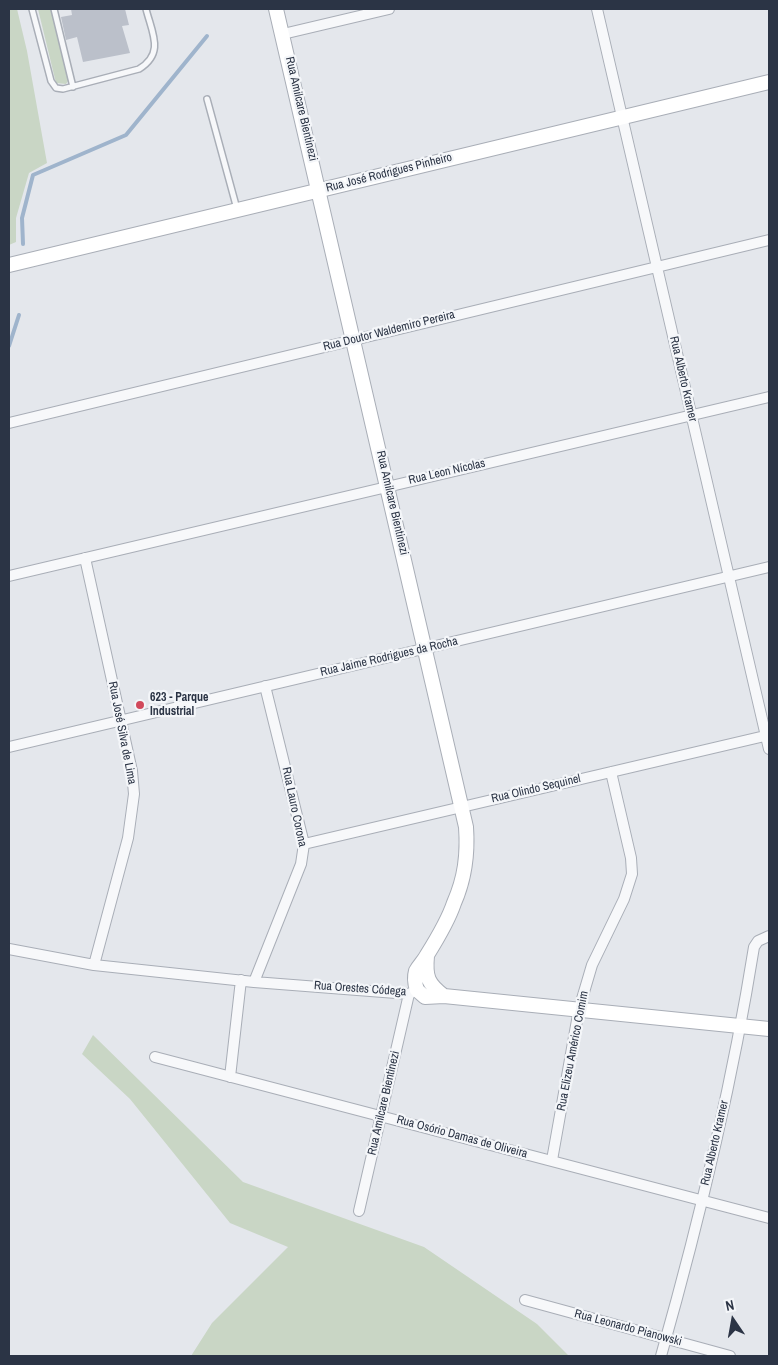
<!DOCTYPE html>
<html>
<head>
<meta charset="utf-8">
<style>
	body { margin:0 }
	#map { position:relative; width:778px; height:1365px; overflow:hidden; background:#e4e7ec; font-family:"Archivo Narrow",sans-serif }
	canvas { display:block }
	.frame { position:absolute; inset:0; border:10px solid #2b3445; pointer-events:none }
	.north { position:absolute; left:708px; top:1295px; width:50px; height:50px; -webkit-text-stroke:4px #f4f6f9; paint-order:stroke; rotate:348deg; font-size:14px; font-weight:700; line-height:20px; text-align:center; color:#2b3445 }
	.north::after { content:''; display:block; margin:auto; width:18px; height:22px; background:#2b3445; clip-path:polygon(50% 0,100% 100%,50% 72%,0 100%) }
</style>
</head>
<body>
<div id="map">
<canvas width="778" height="1365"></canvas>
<div class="frame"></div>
<div class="north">N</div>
</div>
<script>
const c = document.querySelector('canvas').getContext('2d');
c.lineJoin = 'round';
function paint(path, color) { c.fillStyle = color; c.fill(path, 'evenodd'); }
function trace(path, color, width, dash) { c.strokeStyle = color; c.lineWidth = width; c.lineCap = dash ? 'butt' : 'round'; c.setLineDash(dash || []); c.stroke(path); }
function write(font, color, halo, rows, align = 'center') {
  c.font = font + ' "Archivo Narrow",sans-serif'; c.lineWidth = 4.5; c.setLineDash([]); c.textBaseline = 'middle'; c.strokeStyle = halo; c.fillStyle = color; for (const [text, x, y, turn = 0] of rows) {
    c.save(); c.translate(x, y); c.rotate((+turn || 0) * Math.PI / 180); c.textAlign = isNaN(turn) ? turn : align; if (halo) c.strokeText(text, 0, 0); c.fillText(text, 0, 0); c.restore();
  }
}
paint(new Path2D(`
	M9,9H17L27,51L47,163L29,173L16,218V242L9,245Z
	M38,9H51L68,81L66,84L56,83Z
	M93,1035L243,1182L424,1247L537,1324L569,1356H191L212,1323L288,1247L230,1223L130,1099L82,1054Z`), '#c9d6c5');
trace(new Path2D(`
	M23,244L22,218L33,175L126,135L207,36
	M9,346L19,315`), '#9fb4cc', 4);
paint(new Path2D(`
	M71,9H125L129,25L122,26L130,53L83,62L77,37L66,40L61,17L72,15Z`), '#bbc0ca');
const service = new Path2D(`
	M32,9L51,81L56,88L63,89L139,69C165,53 152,33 146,9
	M54,9L73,87
	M207,99L237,209`);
const minor = new Path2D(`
	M597,9L769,749
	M283,34L389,9
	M9,423L769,240
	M85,558L132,771L134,794L128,838L94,965
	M9,576L769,397
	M9,747L769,567
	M304,844L769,735
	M9,949L94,965L254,982L409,994L417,990
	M254,982L301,864L304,844L265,686
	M155,1057L769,1218
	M230,1077L241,980
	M552,1160L579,1009L592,965L624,899L632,874L631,858L611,772
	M359,1211L409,994
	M525,1300L730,1356
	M661,1356C699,1222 732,1085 754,947L758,941L769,936`);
const secondary = new Path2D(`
	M276,9L466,827C468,855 465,878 454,903C448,921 437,939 427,955C424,961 419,965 416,971C414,978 415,984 417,990L425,997L444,996L769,1029
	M9,265L769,82
	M427,956C425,977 428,984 444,996`);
trace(service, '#a9aeb7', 8);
trace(minor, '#a9aeb7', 12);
trace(secondary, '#a9aeb7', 16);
trace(service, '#f7f8fa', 5);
trace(minor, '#f7f8fa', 10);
trace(secondary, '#fff', 14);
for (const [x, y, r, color] of [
	[140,705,5,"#d1495b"]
]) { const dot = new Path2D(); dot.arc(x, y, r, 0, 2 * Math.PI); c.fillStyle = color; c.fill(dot); trace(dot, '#f4f6f9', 2); }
write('12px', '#2b3445', '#f4f6f9', [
	["Rua Amilcare Bientinezi",301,109,77],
	["Rua José Rodrigues Pinheiro",389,173,-14],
	["Rua Doutor Waldemiro Pereira",389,331,-14],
	["Rua Alberto Kramer",683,379,77],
	["Rua Leon Nícolas",447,472,-13],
	["Rua Amilcare Bientinezi",392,503,77],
	["Rua Jaime Rodrigues da Rocha",389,657,-13],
	["Rua José Silva de Lima",122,733,79],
	["Rua Olindo Sequinel",536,789,-13],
	["Rua Lauro Corona",294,807,78],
	["Rua Orestes Códega",360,989,4],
	["Rua Elizeu Américo Comim",573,1051,-79],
	["Rua Amilcare Bientinezi",384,1103,-77],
	["Rua Osório Damas de Oliveira",462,1137,15],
	["Rua Alberto Kramer",715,1143,-77],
	["Rua Leonardo Pianowski",628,1328,15]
]);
write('bold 12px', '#2b3445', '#f4f6f9', [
	["623 - Parque",150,698],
	["Industrial",150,712]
], 'left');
</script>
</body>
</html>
